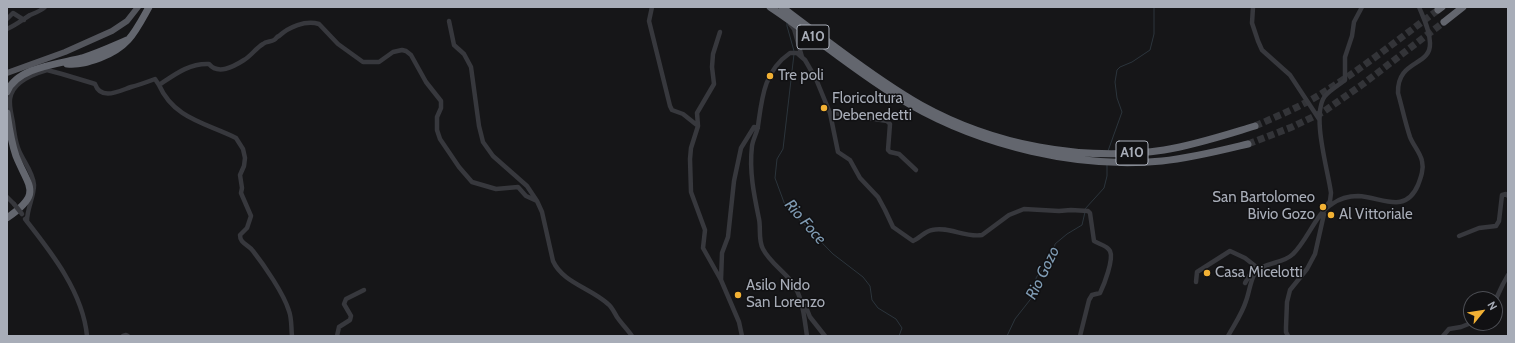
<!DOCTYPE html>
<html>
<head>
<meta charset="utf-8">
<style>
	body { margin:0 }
	#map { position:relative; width:1515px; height:343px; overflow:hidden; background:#161618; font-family:Cabin,sans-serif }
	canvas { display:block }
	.frame { position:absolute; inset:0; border:8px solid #a8adb8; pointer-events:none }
	.north { position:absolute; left:1463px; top:291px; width:40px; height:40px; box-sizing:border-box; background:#111113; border:1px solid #4d4f55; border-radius:50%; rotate:60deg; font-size:11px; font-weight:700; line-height:16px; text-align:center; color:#a8adb8 }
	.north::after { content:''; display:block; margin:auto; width:14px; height:18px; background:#f2b134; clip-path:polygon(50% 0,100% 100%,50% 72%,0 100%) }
</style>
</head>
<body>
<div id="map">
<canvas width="1515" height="343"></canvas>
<div class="frame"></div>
<div class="north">N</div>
</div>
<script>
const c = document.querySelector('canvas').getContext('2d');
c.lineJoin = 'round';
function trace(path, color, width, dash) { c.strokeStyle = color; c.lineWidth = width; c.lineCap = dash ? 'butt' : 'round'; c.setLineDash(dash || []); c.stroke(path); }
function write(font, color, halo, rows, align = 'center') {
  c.font = font + ' Cabin,sans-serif'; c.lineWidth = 3; c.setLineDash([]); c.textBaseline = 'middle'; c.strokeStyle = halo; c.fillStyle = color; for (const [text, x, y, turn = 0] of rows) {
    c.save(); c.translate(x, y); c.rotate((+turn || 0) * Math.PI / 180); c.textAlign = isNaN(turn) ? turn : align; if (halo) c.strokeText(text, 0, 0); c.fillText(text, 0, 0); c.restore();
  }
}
trace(new Path2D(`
	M787,22V26L794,51
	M794,54L783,149L777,159L775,178L785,205L833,254L863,277L870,286L872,300L878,308L896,319L902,328L899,336
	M1108,151L1122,112L1117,98L1115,82L1117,70L1120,67L1132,62L1150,50L1154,34V7
	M1085,209L1104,188L1107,176V164
	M1007,336L1015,319L1037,291L1036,278L1039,273L1052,261L1055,244L1067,234L1082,225L1085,212`), '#2c353c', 1);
trace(new Path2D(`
	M1255,126C1278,116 1302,106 1324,92C1363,68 1400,38 1438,10
	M1248,144L1292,127L1323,112L1363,84L1444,22`), '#333438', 7, [7, 3.5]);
trace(new Path2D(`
	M652,7L649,21L670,106L672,110L683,114L698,126
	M1253,7L1252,23L1258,41L1262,50L1290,75L1319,119
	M7,19L13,13L24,20
	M449,21L454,45L464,54L471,67L479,126L483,142L493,156L527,186L537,201L542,212L553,261C563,283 591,288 608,304C612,307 614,312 617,317C621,323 627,329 632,336
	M790,24L794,29L802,57
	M7,29C16,25 22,20 30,15C35,13 41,11 45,7
	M720,32L713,54L712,67L714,84L697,113L698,126L691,148L690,159L691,192L705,230L703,248L721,280
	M45,69L47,70L62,74L92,83L95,84C101,101 119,91 131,87C139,85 147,82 155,79L159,85C174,75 189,63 209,64C218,75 233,67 244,60C251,56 256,48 263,44C266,41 271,42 274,40C277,38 276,37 279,36C289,27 305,20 319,24L338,44L363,62H379L393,52L402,50L406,51L411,55L426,82L441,101V108L437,117V130L440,139L459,167L472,182L496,189L518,187L526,196L537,201
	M159,85C174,119 206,123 236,138L243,149L245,158L244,166L240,175L242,188L241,193L251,216L247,228L240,235C240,244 248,244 253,251C264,265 284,294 289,311C292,319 291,328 292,336
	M830,113L842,114L887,121L890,124L888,150L890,152L899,154L916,170
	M7,197L14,204
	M1327,205L1330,201L1331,193C1328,170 1311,115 1325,96C1330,90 1339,85 1345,80V57L1352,36L1354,22L1362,7
	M25,219C51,252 83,292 87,336
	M27,221C27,208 34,197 34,185C33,171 22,160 18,148C15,140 14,131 13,123C12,116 9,107 10,99C12,82 33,74 47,70
	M1459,236L1479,228L1496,226L1499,221L1502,195L1506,194L1508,196
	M1196,282L1197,272L1230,251L1245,258L1259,269
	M1245,283L1255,266
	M1495,301L1503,284L1508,275
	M801,303L806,307L810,317L825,336
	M123,336L126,335L128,336
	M337,336L339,327L350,320L351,316L344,304L346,299L364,290
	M742,336L739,322L721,280L722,253L728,237L734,181L741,148L754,127L758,128
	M807,336C804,317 803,296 791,281C782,270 769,261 763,249C758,240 761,228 759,219C754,195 749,171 752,146C753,139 757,133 758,126C762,97 764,71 790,53H797L805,60L816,79L830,113L838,152L850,160L860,178L878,197L885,210L893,227L913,241C920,238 925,231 932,230C949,226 965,238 982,235L1009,215L1024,209L1059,211L1071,210L1088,211L1090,213L1094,241C1098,244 1107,245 1110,251C1114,259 1104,285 1100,293L1092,295L1089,300L1080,336
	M1228,336C1234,325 1242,314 1246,301C1249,293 1250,283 1254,275C1263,261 1282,265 1293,254C1307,241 1317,212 1332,204C1339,199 1349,196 1358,196C1382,197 1405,215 1418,185C1421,177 1424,169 1422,161C1420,152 1413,145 1410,137C1405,122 1402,107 1398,93C1397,59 1431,67 1430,43C1430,31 1424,19 1419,7
	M1288,336L1286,332V327L1287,302L1290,290L1307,269L1315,254L1324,214
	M1443,336L1449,329L1461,327L1471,323`), '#37383d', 4.5);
trace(new Path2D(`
	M7,73L65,52L112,31L127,21L138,7`), '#53555c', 6);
trace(new Path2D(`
	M770,7C817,38 860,76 909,104C982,146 1078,169 1162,161C1192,158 1219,151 1248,144
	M782,7C800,21 819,35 838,49C865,69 891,88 921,105C993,145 1082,162 1164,150C1195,145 1225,135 1255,126
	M1438,10L1442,7
	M1444,22L1463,7
	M67,64C80,65 89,62 100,58C129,47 135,32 149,7
	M7,92C17,67 59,64 82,58C98,53 113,46 127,40
	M7,113C9,127 11,142 16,156C29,188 43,193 7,218`), '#63666e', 7);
trace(new Path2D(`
	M14,204L22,214`), '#37383d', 4.5);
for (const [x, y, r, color] of [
	[770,76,4,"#f2b134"],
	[824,108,4,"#f2b134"],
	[1323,207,4,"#f2b134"],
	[1331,215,4,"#f2b134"],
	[1207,273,4,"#f2b134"],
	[738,295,4,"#f2b134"]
]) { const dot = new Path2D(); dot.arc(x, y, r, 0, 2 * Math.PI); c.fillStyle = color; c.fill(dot); trace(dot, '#111113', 1.5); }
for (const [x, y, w] of [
	[813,37,32],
	[1132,153,32]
]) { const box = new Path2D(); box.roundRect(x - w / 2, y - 12, w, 24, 3); c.fillStyle = '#111113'; c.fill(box); trace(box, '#a8adb8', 1); }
write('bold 14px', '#a8adb8', null, [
	["A10",813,37],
	["A10",1132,153]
]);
write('15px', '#a8adb8', '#111113', [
	["Tre poli",778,76],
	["Floricoltura",832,99],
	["Debenedetti",832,116],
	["San Bartolomeo",1315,198,"right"],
	["Bivio Gozo",1315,215,"right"],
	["Al Vittoriale",1339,215],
	["Casa Micelotti",1215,273],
	["Asilo Nido",746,286],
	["San Lorenzo",746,303]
], 'left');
write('italic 16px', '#7f9bb3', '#111113', [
	["Rio Foce",805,222,49],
	["Rio Gozo",1043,273,-64]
]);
</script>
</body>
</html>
